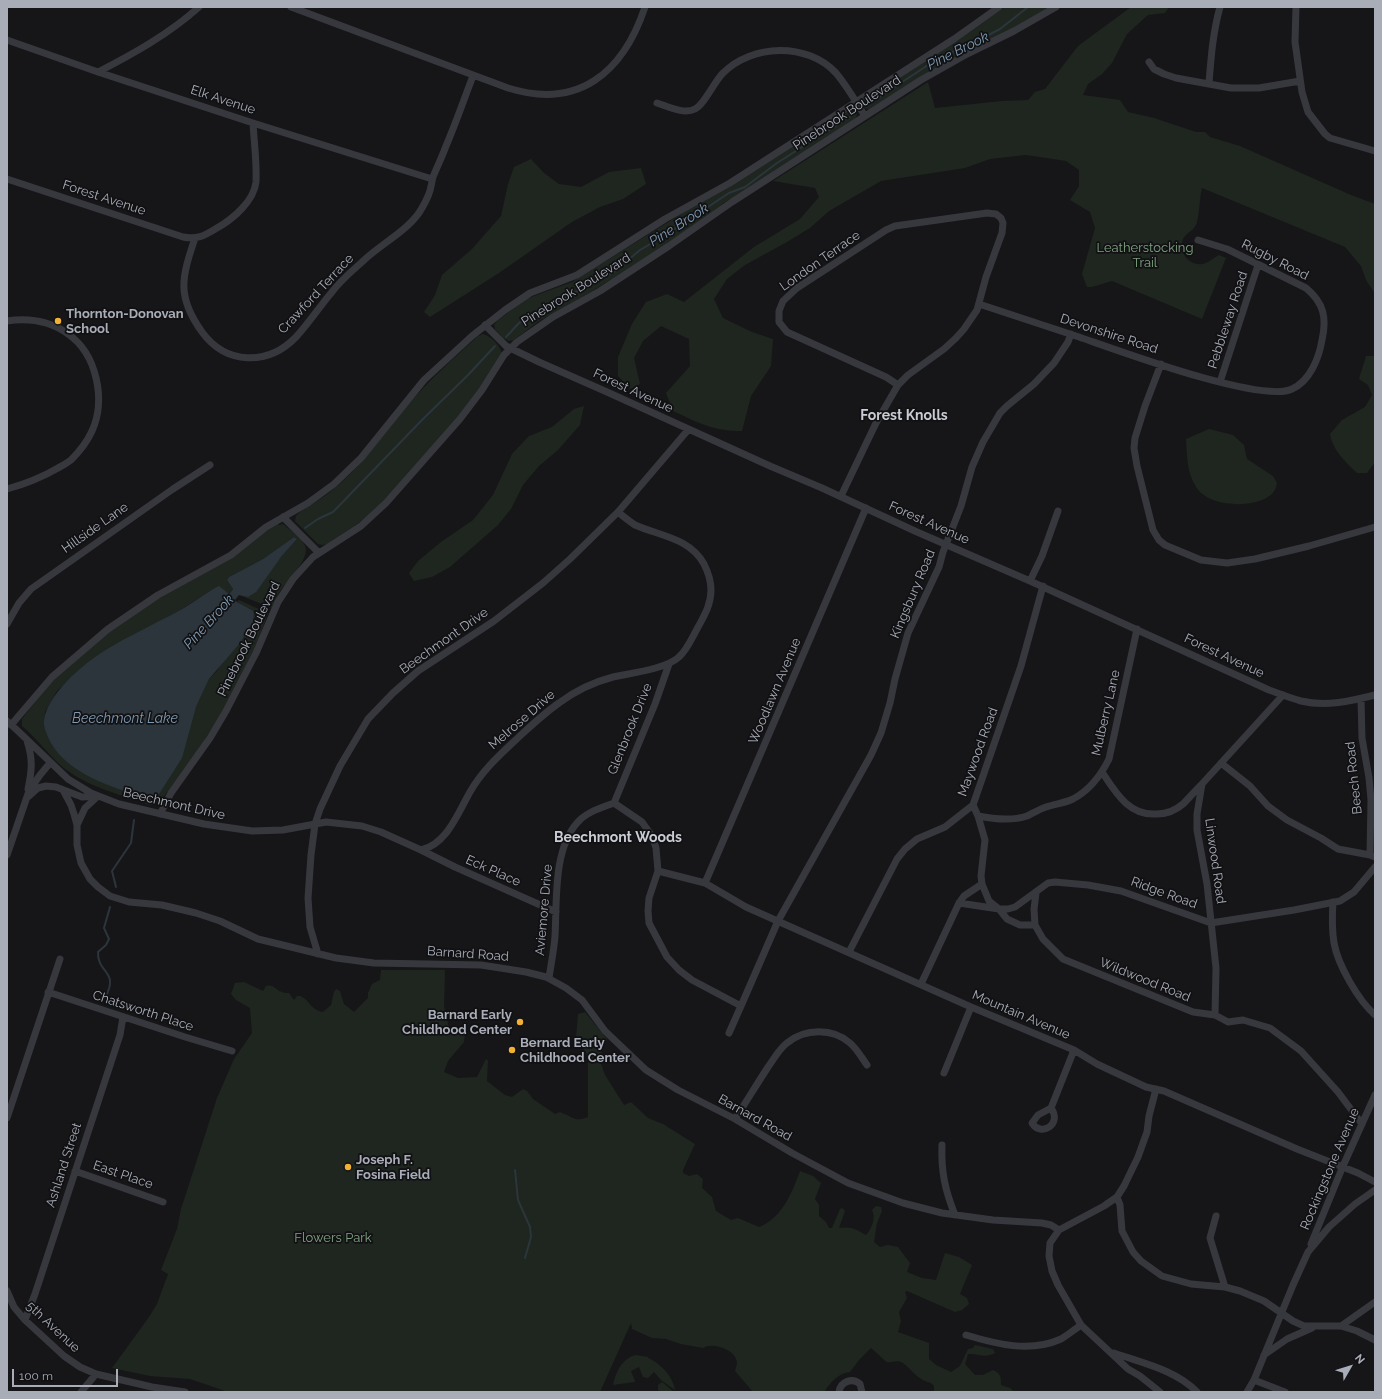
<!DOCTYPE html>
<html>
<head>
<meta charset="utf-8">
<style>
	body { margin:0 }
	#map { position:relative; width:1382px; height:1399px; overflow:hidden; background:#161618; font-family:Raleway,sans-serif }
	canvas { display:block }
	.frame { position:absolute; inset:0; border:8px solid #a8adb8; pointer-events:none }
	.north { position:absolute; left:1330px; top:1347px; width:40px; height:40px; -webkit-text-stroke:3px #111113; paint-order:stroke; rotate:51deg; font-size:11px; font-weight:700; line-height:16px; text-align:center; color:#a8adb8 }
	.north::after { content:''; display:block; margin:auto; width:14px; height:18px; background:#a8adb8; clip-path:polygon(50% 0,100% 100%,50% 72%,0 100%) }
	.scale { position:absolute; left:12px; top:1369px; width:106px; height:18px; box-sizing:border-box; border:2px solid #a8adb8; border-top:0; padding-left:5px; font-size:12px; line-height:14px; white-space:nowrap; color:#a8adb8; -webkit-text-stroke:3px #111113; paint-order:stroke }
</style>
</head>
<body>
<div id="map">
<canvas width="1382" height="1399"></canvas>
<div class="frame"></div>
<div class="north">N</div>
<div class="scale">100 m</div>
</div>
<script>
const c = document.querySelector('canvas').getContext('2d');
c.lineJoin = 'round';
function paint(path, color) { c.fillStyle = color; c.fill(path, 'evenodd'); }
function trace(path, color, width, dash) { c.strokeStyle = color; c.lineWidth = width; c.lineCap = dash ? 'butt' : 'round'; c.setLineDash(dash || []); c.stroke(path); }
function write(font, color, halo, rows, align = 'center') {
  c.font = font + ' Raleway,sans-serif'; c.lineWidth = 3.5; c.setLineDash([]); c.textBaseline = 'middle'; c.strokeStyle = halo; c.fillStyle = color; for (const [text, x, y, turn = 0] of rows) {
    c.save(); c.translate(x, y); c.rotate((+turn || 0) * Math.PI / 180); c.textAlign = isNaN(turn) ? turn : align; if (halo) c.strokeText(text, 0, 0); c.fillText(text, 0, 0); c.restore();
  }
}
paint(new Path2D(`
	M1005,7H1053L870,110C864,109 862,106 865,100L957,41Z
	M1131,7H1169L1165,13L1148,15L1127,34L1112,63L1102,74L1088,84L1083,95L1120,100L1128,112L1154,118L1196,132H1205L1210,137L1240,146L1351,195L1375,204V294L1366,280L1361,266L1345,247L1202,188C1199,200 1200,214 1196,225C1193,231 1186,233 1183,239C1178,252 1189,266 1202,264C1209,263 1213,258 1219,255L1226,258L1202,319L1112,281L1092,287H1087L1082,274L1095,228L1090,212L1070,200L1079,186V170L1066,161L1026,155L990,159L965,168L881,181L829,211L810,228L787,242L745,265L727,279L714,299L723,318L752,332L773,339L771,366L751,396L742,431C712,431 699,423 673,411L666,393L690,366L689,339L661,326L643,341L634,358L640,384L630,389L618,376V357L632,324L646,302L667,294L684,302L754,247L800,219L819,197L815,188L773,181L928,82L935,108L1002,101L1028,100L1035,92L1045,89L1078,46Z
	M850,110L856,113L857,115L855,120L724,203L700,223L664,247L589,293L539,321L514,340L509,341L503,338L495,329L494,325L497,321L526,299L572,282L686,211L732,186Z
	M531,159L544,173L559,184L581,187L609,172L641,168L646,184L623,199L600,207L572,222L499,273L430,317L424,312L435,295L442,275L472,249L501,216L508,184L514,167Z
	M483,334C492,337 500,345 502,354L473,399L457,419L377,510L363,520L327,544L322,545L318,544L295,521L296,516L300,512C314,503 329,494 342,482C367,459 386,430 409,404C430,379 454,358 478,336Z
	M1366,356H1375V462L1367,473H1357C1346,463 1332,449 1330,434L1342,420L1365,407L1372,395L1368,385L1359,379Z
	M584,406L580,425L558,450L539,466L523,485L511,509L498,525L450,567L432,577L414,581L409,573L418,561L441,542L473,520L493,495L512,454L529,436L552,427L574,409Z
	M1209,429L1233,435L1244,445L1247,459L1273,476L1277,483C1276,487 1275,491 1272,494C1255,509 1209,508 1196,487C1187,473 1187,456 1186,439Z
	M277,523L279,525L283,524C290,530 301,537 305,546C311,558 287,581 280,591C277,596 274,603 272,608L239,595L281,557L297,539L294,537L263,559L229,577L227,580L233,589L228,594L219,587L213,589L177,612L107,649L91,660L57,691L45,712L44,727L123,790L137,795V799L132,798V799C105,790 79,782 58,763C46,751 35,737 22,726V719L50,683L110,630L145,607Z
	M239,600L259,609L257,615L260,617L264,611L268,613C244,681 207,742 162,799L153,805L145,804L146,802H144V800L196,707L209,679L217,671L252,610L237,602Z
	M381,970H445L444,1006L449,1028L459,1027L465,1032L464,1042L448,1061L444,1072L458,1078L477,1077L486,1059L488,1061L487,1081L505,1095L512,1097L523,1089L527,1091L533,1099L555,1114L560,1112C572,1116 574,1123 588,1117V1056L583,1048L577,1044L576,1038L578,1014L585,1012L607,1039L599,1058L605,1075L624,1105L631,1102L648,1118L663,1124L695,1144L683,1170V1173L689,1176L697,1174L703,1179L702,1188L712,1197L716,1211L731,1220L738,1218L759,1227C782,1218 792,1193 800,1171L813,1176L821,1183L815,1199L819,1205V1216L826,1222L829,1228H832L840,1209L842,1208L845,1211L839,1228C851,1226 856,1229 866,1235C872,1229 876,1217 872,1210L876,1206L881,1207L882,1211L877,1223L874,1242L880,1247L888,1245L898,1247L910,1263L907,1272L922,1278L936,1280L945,1253L959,1257L972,1265L960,1294L967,1298L969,1304L962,1310L955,1312L907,1291L905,1292L907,1298L899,1312L901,1321L898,1332L929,1343V1359L936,1365L951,1372L960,1366L968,1349L973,1348L975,1345L993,1349L995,1353C984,1359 980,1353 968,1354L965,1364L975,1375H983L993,1370C1001,1373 1001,1378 1001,1385L1010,1388L1014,1392H934V1386L931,1383C919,1381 912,1370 903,1363C897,1359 893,1363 887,1362C886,1362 874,1350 871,1348L859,1360L850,1372C838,1373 831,1382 824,1392H753L735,1371C736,1368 737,1364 737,1362C735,1349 712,1342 703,1348L681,1344L666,1339L652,1338L632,1329L631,1323L600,1392H228L190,1379L150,1376L112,1368L149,1317L157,1304L168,1274L161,1270L177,1229L181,1209L217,1098L234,1059L252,1033L250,1008L236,1000L231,994L235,983L244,982L263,991L266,986C274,984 275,990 282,992C284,993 287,993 289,993L294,1000L297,996H301C311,1002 310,1009 323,1012L331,1005L334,992L336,989L340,991L344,1004L354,1012L368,998V993L372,984L380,980Z
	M636,1355L648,1357V1358C660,1363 673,1376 675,1390L661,1380L654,1372L648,1378L643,1377L639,1367L631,1371L635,1381V1382L613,1385C616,1372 622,1358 636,1355Z
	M662,1382L674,1392H661L658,1390V1385Z`), '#1e261f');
paint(new Path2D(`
	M294,537L297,539L281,557L256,592L248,597L239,595L235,600L237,602L252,610L254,613L253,622L240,643L209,679L196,707L182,758L159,794L153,798L146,797L144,800L137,798V795C105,785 62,770 48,737C47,733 44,729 44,725C42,698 85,662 107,649C129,636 152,625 175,613C188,606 200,597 213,589L219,586L229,594L233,589L227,580L229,577L263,559Z`), '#2c353c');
trace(new Path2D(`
	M866,106L928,65L940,58L981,39L1000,29L1028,7
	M506,337L519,323L615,271L640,250L664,236L729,193L745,187L777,163L854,114
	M305,528L318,519L333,512L422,420L468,375L495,346
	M116,887L112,871L131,843L134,820
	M105,998C120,970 97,974 98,952L106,945L109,939L104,928L110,907
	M515,1170L518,1200L530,1227L531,1237L525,1258`), '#2c353c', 2);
trace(new Path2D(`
	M291,7L508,88C578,110 623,73 645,7
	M1296,7L1295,42L1302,92L1308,112L1325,134L1330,138L1375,151
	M7,40L98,72L253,123L432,179
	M1149,62L1154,69L1164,74L1176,78L1231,88H1259L1300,81
	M98,72C133,54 169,34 199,7
	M1209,83C1211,57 1213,32 1220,7
	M657,103C667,106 684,115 695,109C704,105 714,82 723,73C752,44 807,42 836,73C847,86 856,102 865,116
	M7,179L183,237C198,240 205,235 217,228C233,219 254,201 256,182C257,162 254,142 253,123
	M195,238C182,277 176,296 202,332C226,365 268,366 296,337C309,323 320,306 332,292C340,281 352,271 362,262C380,244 410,230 422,208C426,201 430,194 431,186C432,183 432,180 433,177C437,167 442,157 446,146C456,123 464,99 473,76
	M979,304C1012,315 1046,326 1079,337C1117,350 1261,404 1292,389C1310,381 1319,358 1322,340C1327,318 1324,303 1306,288L1227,249L1198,240
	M7,321C28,318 50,321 68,334C97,354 106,400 92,431C87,442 79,452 71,460C67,463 62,466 58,468C41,478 25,484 7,489
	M485,325L506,346L539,362L607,392L770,466L822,488L917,532L1030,581L1269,690C1280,694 1290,698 1301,701C1326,707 1351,701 1375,695
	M1161,364L1145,406L1135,438L1134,448L1137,466L1153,530L1159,540L1165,545L1201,560L1227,563L1255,559L1309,546L1375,527
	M1220,382L1258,265
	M841,496L876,423L898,385L908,375L944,349L956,338L964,329L977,310L986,277L1002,233L1003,223L1001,218L996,214L987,213L895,226L886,230L797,288L783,301L779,311V322L787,332L886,377L898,385
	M283,517L319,553
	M1030,581L1042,556L1058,511
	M7,624L19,603L31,589L173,489L210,465
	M1361,699L1362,738L1369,778L1371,800L1370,855
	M7,721L19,732L68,779L91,793L119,804L204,824L252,831L283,830L326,822L362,826L381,832L421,850C447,844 458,813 470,792C483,769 503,752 522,734C534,723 546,712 559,703C575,691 594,682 613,677C631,673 666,669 679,657C687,650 692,638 697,629C704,616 711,605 711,590C711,581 708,572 704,564C690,538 660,536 635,525C629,521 624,517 618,512
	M11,725L52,677L108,629L158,595L231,555L266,527L308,503L334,484L361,458L424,380L472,336L505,310L530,293L577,275L665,219L730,183L954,39L999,7
	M27,741C33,759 32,770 28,789
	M1221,763L1250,786L1268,806L1287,820L1321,838L1338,849L1370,855L1375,857
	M1102,772C1116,793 1129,816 1157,814C1166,814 1176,810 1183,804C1189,798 1196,790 1202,784
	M63,790L71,805L74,814L77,825V845L81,863L90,879L98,887L110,896L129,902L162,905L196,913L220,921L258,939L336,958L374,963L481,965L526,972L546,977L566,988L582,1000L605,1031L646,1070L678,1090L735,1119L792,1153L848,1183L903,1203L942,1213L993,1220L1042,1223L1051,1225L1059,1230
	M28,797L38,788L46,786L56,787L82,797L98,796
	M614,803L655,704L669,664
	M973,805L978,816C993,819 1012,821 1027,816C1033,813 1040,809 1046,807C1055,804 1065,803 1073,799C1090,790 1101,775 1109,759L1137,629
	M160,814L171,793L210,738L226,711L256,653L278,602L293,579L313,557L361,526L386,503L460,419L482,390L504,355L517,342L553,317L600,291L669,246L732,202L921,80L967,54L1014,31L1056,7
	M978,816L985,840L981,876L982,884L989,901L999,909L1007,919L1020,925H1035L1043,939L1063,959L1193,1012L1215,1015L1228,1022L1243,1020L1270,1028L1301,1051L1338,1092L1362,1124
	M77,825L85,808L97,797
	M421,850L455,867L556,912
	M7,855L29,791L40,775L50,763
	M658,871L705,883L746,907L971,1007L1074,1050L1097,1064L1146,1087L1164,1091L1297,1149L1358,1173L1375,1182
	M705,883L866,508
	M1333,902C1332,916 1332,930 1334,943C1338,965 1358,1000 1375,1015
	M959,903L999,909H1008L1015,907L1048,883L1055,882L1088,885L1121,891L1211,923L1294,910L1340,901L1354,892L1375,867
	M1035,925L1034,909L1036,893
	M849,952L897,859L905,849L917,839L945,827L973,805L1021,666L1043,586
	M318,954L310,927L308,898L311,855L315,824L320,809L340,766L368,719L393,693L418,671L494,621L543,583L570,559L618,512L688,430
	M549,978C551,964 554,950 555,936C557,902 553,850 577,823C586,812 601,808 614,803L642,822L652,836L656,848L658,871L649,898L648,911L649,923L667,957L679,970L692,980L741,1006L778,921L871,755L881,733L890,703L895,679L908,633L939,567L943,552L961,506L972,467L983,442L1000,413L1007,406L1034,384L1054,363L1068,342L1071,334
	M921,984L959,903L964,896L982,884
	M48,992L185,1037L232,1051
	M1215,1015L1216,968L1207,884L1197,830V814L1202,784L1283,695
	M729,1033L741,1006
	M944,1073L971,1007
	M1156,1089L1149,1116L1147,1132L1138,1157L1124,1186L1117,1197L1104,1206L1059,1230L1050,1243L1049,1256L1052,1271L1058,1285L1081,1325L1128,1369L1140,1376L1160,1392
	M1051,1108C1063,1125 1040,1137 1032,1123L1038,1115Z
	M1051,1108L1074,1050
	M7,1118L60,959
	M735,1119C746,1102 757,1084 768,1067C774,1059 779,1049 787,1043C805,1028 833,1028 850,1043C857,1049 862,1058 867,1065
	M942,1145C941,1172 945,1190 955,1215
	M75,1171L163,1202
	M1117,1197L1120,1205L1122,1231L1133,1252L1141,1261L1162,1276L1191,1284L1225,1287L1240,1291L1264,1301L1293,1321L1304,1326H1341L1357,1331L1375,1340
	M1216,1216L1210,1238L1225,1287
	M1311,1244L1343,1166L1375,1095
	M7,1291L14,1307L25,1320L64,1356L80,1367L96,1374L152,1387L185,1392
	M25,1320L35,1294L120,1035L123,1017
	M1341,1326L1375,1302
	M966,1335C996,1344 1030,1353 1061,1339C1068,1335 1075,1329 1081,1325
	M1114,1353C1142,1363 1176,1370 1197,1392
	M1264,1355L1287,1339L1312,1328
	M1254,1380L1285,1392
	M81,1392L96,1374
	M839,1392C840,1382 852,1377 860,1384L862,1392
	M1247,1392L1254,1380L1293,1285L1308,1252L1329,1227L1355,1204L1375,1190`), '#37383d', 7);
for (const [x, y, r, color] of [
	[58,321,4,"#f2b134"],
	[520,1022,4,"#f2b134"],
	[512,1050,4,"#f2b134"],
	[348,1167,4,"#f2b134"]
]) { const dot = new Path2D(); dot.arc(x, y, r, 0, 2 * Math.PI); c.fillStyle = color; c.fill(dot); trace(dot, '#111113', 1.5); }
write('13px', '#a8adb8', '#111113', [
	["Elk Avenue",223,100,18],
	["Pinebrook Boulevard",847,113,-33],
	["Forest Avenue",104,198,18],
	["Rugby Road",1275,260,27],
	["London Terrace",820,261,-35],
	["Pinebrook Boulevard",576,290,-32],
	["Crawford Terrace",316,294,-47],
	["Pebbleway Road",1228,320,-72],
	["Devonshire Road",1109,334,18],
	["Forest Avenue",633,391,25],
	["Forest Avenue",929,523,24],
	["Hillside Lane",95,528,-35],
	["Kingsbury Road",913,594,-67],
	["Pinebrook Boulevard",249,639,-64],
	["Beechmont Drive",444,641,-35],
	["Forest Avenue",1224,656,25],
	["Woodlawn Avenue",775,691,-67],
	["Mulberry Lane",1106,713,-77],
	["Melrose Drive",522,720,-41],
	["Glenbrook Drive",630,729,-68],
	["Maywood Road",978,752,-70],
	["Beech Road",1354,778,-96],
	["Beechmont Drive",174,804,13],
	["Linwood Road",1215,861,82],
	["Eck Place",493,871,24],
	["Ridge Road",1164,893,20],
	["Aviemore Drive",544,910,-85],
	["Barnard Road",468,954,4],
	["Wildwood Road",1145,980,22],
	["Chatsworth Place",143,1011,18],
	["Mountain Avenue",1021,1015,23],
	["Barnard Road",755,1118,29],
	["Ashland Street",64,1165,-72],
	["Rockingstone Avenue",1330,1169,-67],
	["East Place",123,1175,19],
	["5th Avenue",53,1327,43]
]);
write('13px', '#7fa381', '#111113', [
	["Leatherstocking",1145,248],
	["Trail",1145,263],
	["Flowers Park",333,1238]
]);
write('bold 13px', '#a8adb8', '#111113', [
	["Thornton-Donovan",66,314],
	["School",66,329],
	["Barnard Early",512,1015,"right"],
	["Childhood Center",512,1030,"right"],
	["Bernard Early",520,1043],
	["Childhood Center",520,1058],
	["Joseph F.",356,1160],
	["Fosina Field",356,1175]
], 'left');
write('italic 14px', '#7f9bb3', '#111113', [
	["Pine Brook",958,51,-27],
	["Pine Brook",679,225,-33],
	["Pine Brook",209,622,-48],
	["Beechmont Lake",125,719]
]);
write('bold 14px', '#c9ccd4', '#111113', [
	["Forest Knolls",904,416],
	["Beechmont Woods",618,838]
]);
</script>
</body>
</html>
